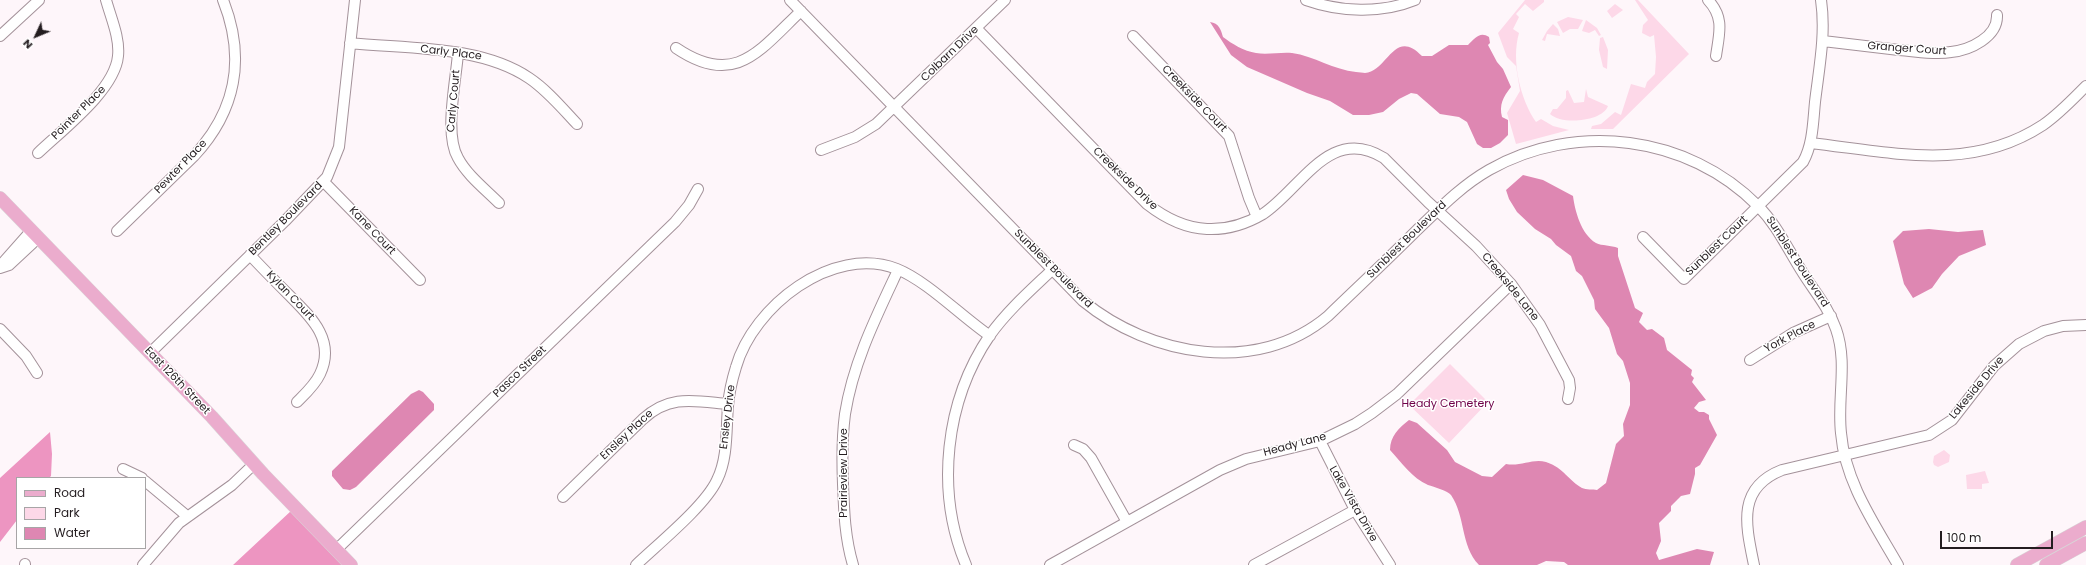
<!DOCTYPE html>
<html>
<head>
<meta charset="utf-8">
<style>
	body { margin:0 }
	#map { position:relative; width:2086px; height:565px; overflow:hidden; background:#fef6fa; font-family:Poppins,sans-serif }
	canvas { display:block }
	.legend { position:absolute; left:16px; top:477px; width:130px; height:72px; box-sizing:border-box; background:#fff; border:1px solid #a7a5a6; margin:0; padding:5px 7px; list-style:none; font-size:12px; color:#241d20 }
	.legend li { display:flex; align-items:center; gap:8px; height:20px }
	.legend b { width:20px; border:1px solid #a7a5a6 }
	.north { position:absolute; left:16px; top:16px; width:40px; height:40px; -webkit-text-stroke:3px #fff; paint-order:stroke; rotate:226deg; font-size:11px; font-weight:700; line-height:16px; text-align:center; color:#241d20 }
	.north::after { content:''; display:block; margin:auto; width:14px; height:18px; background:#241d20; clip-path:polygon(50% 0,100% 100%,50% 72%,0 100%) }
	.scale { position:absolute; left:1940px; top:531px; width:113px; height:18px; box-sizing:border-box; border:2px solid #241d20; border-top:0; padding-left:5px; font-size:12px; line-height:14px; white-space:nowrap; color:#241d20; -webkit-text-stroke:3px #fff; paint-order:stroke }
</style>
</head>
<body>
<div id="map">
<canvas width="2086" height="565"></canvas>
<ul class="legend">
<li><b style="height:5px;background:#ebaccd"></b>Road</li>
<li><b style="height:11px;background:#fdd8e8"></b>Park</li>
<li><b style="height:11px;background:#de87b2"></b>Water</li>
</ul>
<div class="north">N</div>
<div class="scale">100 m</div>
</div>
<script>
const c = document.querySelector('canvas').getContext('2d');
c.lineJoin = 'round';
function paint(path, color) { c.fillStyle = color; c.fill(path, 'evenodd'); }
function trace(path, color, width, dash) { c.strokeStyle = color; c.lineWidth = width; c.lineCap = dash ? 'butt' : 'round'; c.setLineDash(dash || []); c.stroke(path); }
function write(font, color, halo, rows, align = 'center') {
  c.font = font + ' Poppins,sans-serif'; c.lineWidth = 3; c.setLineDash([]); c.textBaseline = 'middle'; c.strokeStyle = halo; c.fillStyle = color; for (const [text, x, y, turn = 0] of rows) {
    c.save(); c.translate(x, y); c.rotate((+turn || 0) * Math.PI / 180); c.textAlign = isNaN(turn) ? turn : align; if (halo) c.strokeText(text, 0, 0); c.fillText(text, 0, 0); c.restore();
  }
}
paint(new Path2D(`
	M1525,0H1544V2L1533,11L1525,4L1516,14L1519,17L1513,29L1519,33C1511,60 1520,99 1536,122L1541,119L1553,126L1569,130L1516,144L1507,113L1520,91L1516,66L1507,57L1498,33Z
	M1635,0H1638L1689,54L1613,129H1591L1592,126L1601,124L1615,112L1621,115L1631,84L1645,88L1647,82L1655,74L1656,57L1654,35L1650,37L1642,33L1643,25L1648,20Z
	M1615,4L1623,10L1612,18L1607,11Z
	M1568,17L1583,20L1578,29H1570L1563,33L1557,22Z
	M1586,20L1597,28L1601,35L1599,36L1595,30L1589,33L1582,31Z
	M1553,24L1558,29L1560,36L1547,34L1545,41L1542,40L1547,31Z
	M1603,37L1608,50L1607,69L1603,67L1599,50L1600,38Z
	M1586,89L1588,97L1608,106C1602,122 1561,125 1550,114L1553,109H1557L1566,98V91L1568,90L1574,103L1584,102Z
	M1450,364L1488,402L1449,443L1409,405Z
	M1944,450L1950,455L1949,462L1938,467L1934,465L1933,462L1934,456Z
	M1985,471L1989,483L1982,484V489H1967L1966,475Z`), '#fdd8e8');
paint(new Path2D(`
	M50,432L52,454L51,476L49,478H17V520L0,542V478Z
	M292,510L344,565H233Z`), '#ed95c1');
paint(new Path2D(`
	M1210,22C1219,23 1221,30 1223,37C1232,44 1244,51 1256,53C1267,55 1280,52 1292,53C1314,56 1334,70 1356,72C1359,72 1363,73 1365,73C1388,71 1394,27 1422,56H1432L1449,45H1468C1475,38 1480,31 1489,37L1490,43L1488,45L1497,62L1503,69L1511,87C1503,97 1499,105 1502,117L1508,120V135L1500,143L1491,148H1483L1477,144L1467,122L1459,117L1440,114L1417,94L1411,93L1399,99L1383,112L1369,115H1353L1330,101L1307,93L1247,67L1231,55Z
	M1523,175L1543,180L1573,196C1575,211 1581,234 1596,243C1602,246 1611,245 1618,248V256L1635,308L1643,313L1639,322L1647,330L1652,329L1664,338L1667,350L1692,370L1691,375L1694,378L1692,382L1706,400L1699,402L1694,408L1699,412H1704L1709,415V419L1717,435L1700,465L1695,468V474L1690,494L1681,496L1671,506V511L1659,523L1661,541L1656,553L1659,560L1697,549L1714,552L1710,565H1568L1564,562L1546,561L1537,565H1479C1460,545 1466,517 1451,495C1448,491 1434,487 1428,485C1412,478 1402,463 1390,450C1390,436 1399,428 1409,420L1417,423L1447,450L1455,462L1482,476L1492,477L1506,464C1520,467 1533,458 1546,462C1564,468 1569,481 1582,488C1586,490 1593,489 1597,490L1606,483L1616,444L1624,436L1623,424L1630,405V383L1623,361L1617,354L1609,328L1595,309L1594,300L1582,276L1576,271L1571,256L1556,245L1551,239L1535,229L1517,212L1509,199L1506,190Z
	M1929,229L1958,232L1983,230L1986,245L1959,256L1942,274L1932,288L1913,298L1904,284L1893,241L1903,231Z
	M419,390L423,392L434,404V410L356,487L350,490L343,489L332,476V471L411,394Z`), '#de87b2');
const minor = new Path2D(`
	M790,0L1083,301C1150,356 1257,376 1328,316C1357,288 1387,260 1416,231C1439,209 1461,186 1489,170C1575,121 1688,135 1758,206C1777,225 1787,248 1801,270C1813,290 1828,306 1836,329C1848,363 1837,398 1841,433C1845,482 1874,523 1898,565
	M1306,0C1340,12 1381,14 1415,0
	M1708,0C1725,18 1719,34 1716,56
	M976,28L1147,204C1165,218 1184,228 1207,229C1227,230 1246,224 1263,214C1301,189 1330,124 1384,158L1428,202L1476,246L1511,284L1540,325L1569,380L1570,388L1568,399
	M0,36L39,0
	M1133,36L1229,136L1249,198L1257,217
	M1823,41C1848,44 1874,47 1899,50C1916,51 1934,55 1951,52C1970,50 1998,37 1997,15
	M350,43C407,49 480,45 529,78C547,90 562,108 577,124
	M676,48C735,88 759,51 801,11
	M458,53C456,81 444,134 458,158C467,175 485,189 499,203
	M1810,143C1891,152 1970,173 2043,125C2059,114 2072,100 2086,86
	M821,150L855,137L876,124L1005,0
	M38,153C62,130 115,90 118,56C120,38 111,18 106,0
	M324,182L420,280
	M117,231L194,156C236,111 246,58 223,0
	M1643,237L1684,279L1803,162C1813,144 1813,122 1815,102C1819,68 1826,34 1821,0
	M250,255C263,269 276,282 289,295C311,317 336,340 320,374C315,385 305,394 297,402
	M0,266L31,231
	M0,268L9,265L38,238
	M0,329L26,356L37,373
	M150,353L285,221L327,177L339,147L355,0
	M1750,360L1793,333L1831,316
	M1320,441L1355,510L1390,565
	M1074,445L1083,449L1091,458L1127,522
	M123,469L142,478
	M145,481L187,516
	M563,497L643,419C670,394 695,401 728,404
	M336,550L675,222L689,205L698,189
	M25,564V565
	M143,565L179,523L232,485L254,464
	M636,565C658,544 705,506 717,480C728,458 726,430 728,406C729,393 732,380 736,367C753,307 832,244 897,269C927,281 962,317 990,336
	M853,565C845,538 844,512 843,484C842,461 842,437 845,414C853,363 876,317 898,270
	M966,565C935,491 945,401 990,335C1008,310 1031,290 1053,269
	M1050,565L1220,470L1246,459L1320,441L1355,424L1372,413L1397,394L1511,284
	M1254,565L1355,510
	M1754,565C1746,526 1736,488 1782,470L1929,435L1952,420L1994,366L2019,344L2044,331L2063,326L2086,325`);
const major = new Path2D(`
	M0,198L212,417L263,474L351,565
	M2017,565L2086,527
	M2046,565L2086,543`);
trace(minor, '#a4929a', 12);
trace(major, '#d8d6d7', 14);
trace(minor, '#fff', 10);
trace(major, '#ebaccd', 13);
write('11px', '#241d20', '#fff', [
	["Granger Court",1907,49,4],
	["Carly Place",451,53,7],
	["Colbarn Drive",950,54,-44],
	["Creekside Court",1194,99,46],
	["Carly Court",454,101,-85],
	["Pointer Place",79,113,-45],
	["Pewter Place",181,167,-46],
	["Creekside Drive",1125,179,44],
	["Bentley Boulevard",286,219,-45],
	["Kane Court",372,231,46],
	["Sunblest Boulevard",1407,240,-44],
	["Sunblest Court",1717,246,-44],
	["Sunblest Boulevard",1797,262,57],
	["Sunblest Boulevard",1053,269,45],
	["Creekside Lane",1510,287,51],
	["Kylan Court",290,296,46],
	["York Place",1790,337,-28],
	["Pasco Street",520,372,-44],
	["East 126th Street",177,381,46],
	["Lakeside Drive",1977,388,-50],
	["Ensley Drive",728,417,-83],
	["Ensley Place",627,435,-43],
	["Heady Lane",1295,445,-15],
	["Prairieview Drive",844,473,-90],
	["Lake Vista Drive",1353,504,60]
]);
write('11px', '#6f0249', '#fff', [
	["Heady Cemetery",1448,404]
]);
</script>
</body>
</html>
